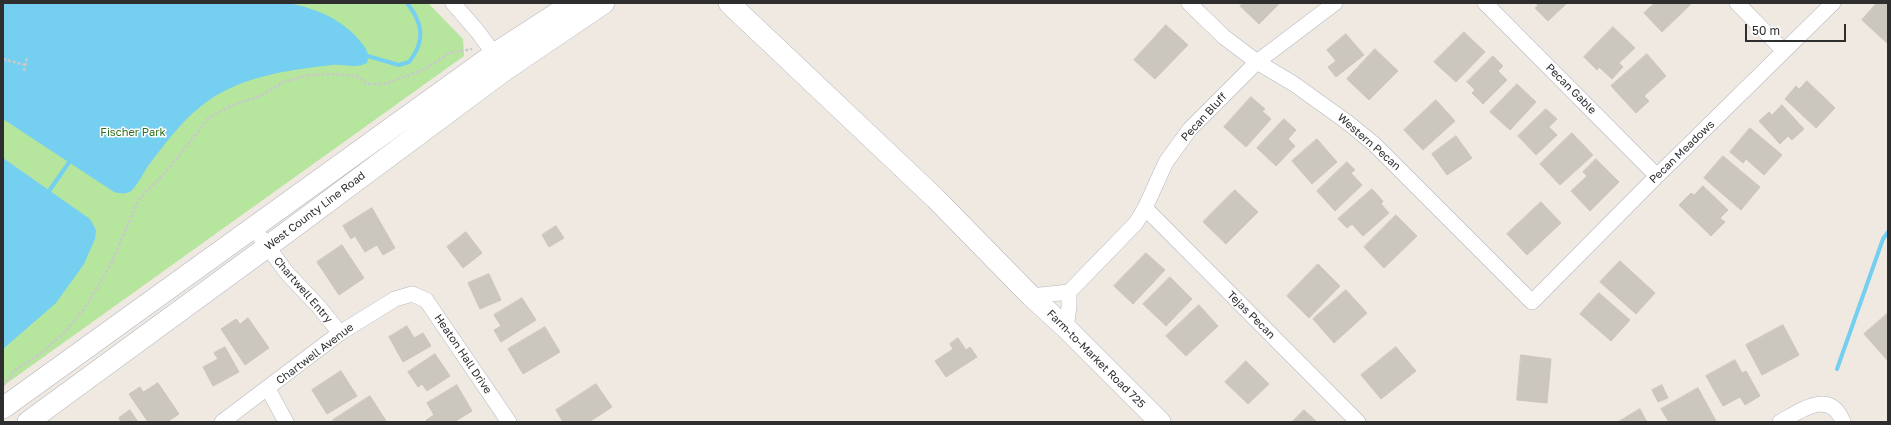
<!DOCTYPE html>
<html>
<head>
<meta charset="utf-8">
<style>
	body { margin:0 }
	#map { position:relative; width:1891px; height:425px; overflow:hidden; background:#efe9e1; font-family:"Golos Text",sans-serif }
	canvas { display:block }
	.frame { position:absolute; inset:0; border:4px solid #2e2e2e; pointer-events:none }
	.scale { position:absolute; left:1745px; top:24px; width:101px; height:18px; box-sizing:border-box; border:2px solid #2e2e2e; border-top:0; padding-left:5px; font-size:12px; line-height:14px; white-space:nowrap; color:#2e2e2e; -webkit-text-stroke:3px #fff; paint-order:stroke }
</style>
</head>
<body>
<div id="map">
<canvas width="1891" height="425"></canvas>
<div class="frame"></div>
<div class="scale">50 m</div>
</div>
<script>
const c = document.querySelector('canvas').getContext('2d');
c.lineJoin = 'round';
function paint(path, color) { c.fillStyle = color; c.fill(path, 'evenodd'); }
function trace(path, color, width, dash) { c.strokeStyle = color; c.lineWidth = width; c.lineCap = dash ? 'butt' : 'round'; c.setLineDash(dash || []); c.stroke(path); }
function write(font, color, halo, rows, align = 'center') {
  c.font = font + ' "Golos Text",sans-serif'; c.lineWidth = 3; c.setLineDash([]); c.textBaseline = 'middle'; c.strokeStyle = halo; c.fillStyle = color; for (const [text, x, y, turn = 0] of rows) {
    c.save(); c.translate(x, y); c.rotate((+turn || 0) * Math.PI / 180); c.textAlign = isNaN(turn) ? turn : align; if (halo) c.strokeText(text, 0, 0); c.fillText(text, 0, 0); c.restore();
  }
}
paint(new Path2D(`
	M3,3H428L463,39L464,56L3,386Z`), '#b6e59e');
paint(new Path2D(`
	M3,3H289C317,9 342,19 360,41C366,48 370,53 367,63C355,69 345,64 332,65C287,70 236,77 200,107C180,123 164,145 148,166C143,173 138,185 131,191C125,195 120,193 114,192L3,119Z
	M3,158L90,219L96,230L95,239L84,264L56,303L3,349Z`), '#75cff0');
trace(new Path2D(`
	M364,55L399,65L409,62C426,41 423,23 407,3
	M47,194L72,158
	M1837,369L1883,239L1888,232`), '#75cff0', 4);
const building = new Path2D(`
	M1243,3H1280L1259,24L1240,6Z
	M1536,3H1567L1548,21L1535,8L1538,6Z
	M1655,3H1692L1662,32L1644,13Z
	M1877,3L1888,4V44L1862,20Z
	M1166,25L1188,45L1155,79L1134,60Z
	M1613,27L1635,48L1619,63L1623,67L1612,79L1599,67L1597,70L1584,57Z
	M1464,32L1485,52L1456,82L1434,62Z
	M1346,34L1364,55L1336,77L1328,67L1336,61L1327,50Z
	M1375,49L1398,71L1369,100L1347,79Z
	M1647,54L1666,76L1644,96L1649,101L1636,113L1611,86Z
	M1493,56L1503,66L1498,71L1507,80L1483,104L1472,93L1475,90L1467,82Z
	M1807,81L1835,108L1816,128L1785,99L1796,86L1799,89Z
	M1517,84L1536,102L1510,130L1490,112Z
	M1251,97L1265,109L1262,111L1271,119L1246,147L1224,127Z
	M1436,100L1455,121L1423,150L1404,130Z
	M1782,105L1804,129L1792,140L1788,136L1780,144L1759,121L1769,112L1772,115Z
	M1546,109L1557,119L1549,127L1557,135L1536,155L1518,136Z
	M1284,119L1296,130L1288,139L1295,146L1276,166L1257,148Z
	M1750,128L1782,155L1764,175L1746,159L1743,163L1730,152Z
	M1572,133L1593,155L1560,185L1540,164Z
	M1456,136L1472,158L1447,175L1432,154Z
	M1317,139L1337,162L1312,184L1292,161Z
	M1723,156L1760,187L1741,210L1704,178Z
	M1596,159L1619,182L1590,211L1571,191L1587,176L1583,172Z
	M1347,162L1355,170L1351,173L1362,185L1335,211L1317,191Z
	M1703,186L1728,210L1720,218L1725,222L1711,236L1679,205L1691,193L1694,195Z
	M1372,189L1383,201L1381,204L1389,213L1363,236L1352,224L1347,228L1338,219Z
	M1235,190L1258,212L1226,244L1203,222Z
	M1541,202L1561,223L1527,255L1507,234Z
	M372,208L395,248L383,255L377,245L365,252L355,236L351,239L343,226Z
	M1396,215L1417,236L1384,268L1364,247Z
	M556,226L564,238L549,247L542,235Z
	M466,232L482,253L463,268L447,247Z
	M342,245L364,278L339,295L317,262Z
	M1146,253L1165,270L1133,304L1114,286Z
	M1620,261L1655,293L1636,314L1600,282Z
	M1318,264L1340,286L1309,318L1287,296Z
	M489,274L501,300L480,309L468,283Z
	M1170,277L1192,299L1166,326L1143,304Z
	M1346,290L1367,313L1334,343L1313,319Z
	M1599,293L1630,320L1611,341L1580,314Z
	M522,298L536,320L501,342L494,330L501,326L494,315Z
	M1199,305L1218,326L1186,356L1166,336Z
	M1887,314L1888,315V361L1864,334Z
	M248,318L269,348L245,365L221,329L236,319L240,324Z
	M1783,325L1799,355L1762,375L1746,345Z
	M407,326L414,338L423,333L431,346L403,362L389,337Z
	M545,327L560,352L523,374L508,349Z
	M958,338L966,350L970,347L977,357L946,377L935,361L953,349L950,344Z
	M225,347L239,372L213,386L203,367L218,359L214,353Z
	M1396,347L1416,371L1381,399L1361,375Z
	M435,354L450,376L427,391L422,384L418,387L408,372Z
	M1521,355L1551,359L1547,403L1517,400Z
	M1735,360L1742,373L1746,371L1760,396L1745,405L1740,397L1723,406L1706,376Z
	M1246,361L1269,384L1248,404L1225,382Z
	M341,371L357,396L327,414L312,390Z
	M158,383L179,414L167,422H148L129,394L140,387L143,392Z
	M596,384L612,407L589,422H563L556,410Z
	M457,385L472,411L454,422H428L426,420L434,415L427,403Z
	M1662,385L1668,398L1658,402L1652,390Z
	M1698,388L1716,421L1669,422L1661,409Z
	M370,396L386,421L334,422L333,420Z
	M1640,409L1647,422H1618Z
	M130,410L138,422H121L119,418Z
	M1304,410L1317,422H1292Z`);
paint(building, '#cbc7bf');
trace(building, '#cbc5ba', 1);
const street = new Path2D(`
	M453,3L478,32L500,62
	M1189,3L1224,37L1257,62L1294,84L1347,122L1374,144L1532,302L1657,176L1833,3
	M1485,3L1657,176
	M1737,3L1784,51
	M1145,208L1358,422
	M253,227L287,273L319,307L340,333
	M1031,296L1069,292L1136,223L1145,208L1166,162L1190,129L1257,62L1335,3
	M1066,328L1069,307V292
	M268,389L286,422
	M222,422L340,333L395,299L412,294L426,300L509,422
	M1780,422C1800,411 1830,388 1843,422`);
const secondary = new Path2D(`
	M729,3L935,198L1031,296L1066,328L1160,422
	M3,408L494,54L573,3
	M28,422L267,247L505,70L604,3`);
trace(street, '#b4b7c1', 16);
trace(secondary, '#b4b7c1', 22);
trace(new Path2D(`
	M3,59L25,65
	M24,71L27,58
	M3,386L14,371L41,353L64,333L86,306L111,264L139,199L166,172L208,119L228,107L260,96L284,82L309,75L334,74L355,76L362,79L366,84H385L425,69L449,53L472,49`), '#c9c9c9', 2.5, [3, 2]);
trace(street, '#fff', 15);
trace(secondary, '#fff', 21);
write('11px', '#2e2e2e', '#fff', [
	["Pecan Gable",1571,89,45],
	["Pecan Bluff",1204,117,-47],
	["Western Pecan",1369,142,41],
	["Pecan Meadows",1682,152,-44],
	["West County Line Road",315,211,-37],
	["Chartwell Entry",303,290,49],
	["Tejas Pecan",1251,315,45],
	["Chartwell Avenue",315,354,-37],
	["Heaton Hall Drive",463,354,56],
	["Farm-to-Market Road 725",1096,359,45]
]);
write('11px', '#2c6e1b', '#fff', [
	["Fischer Park",133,133]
]);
</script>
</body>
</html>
